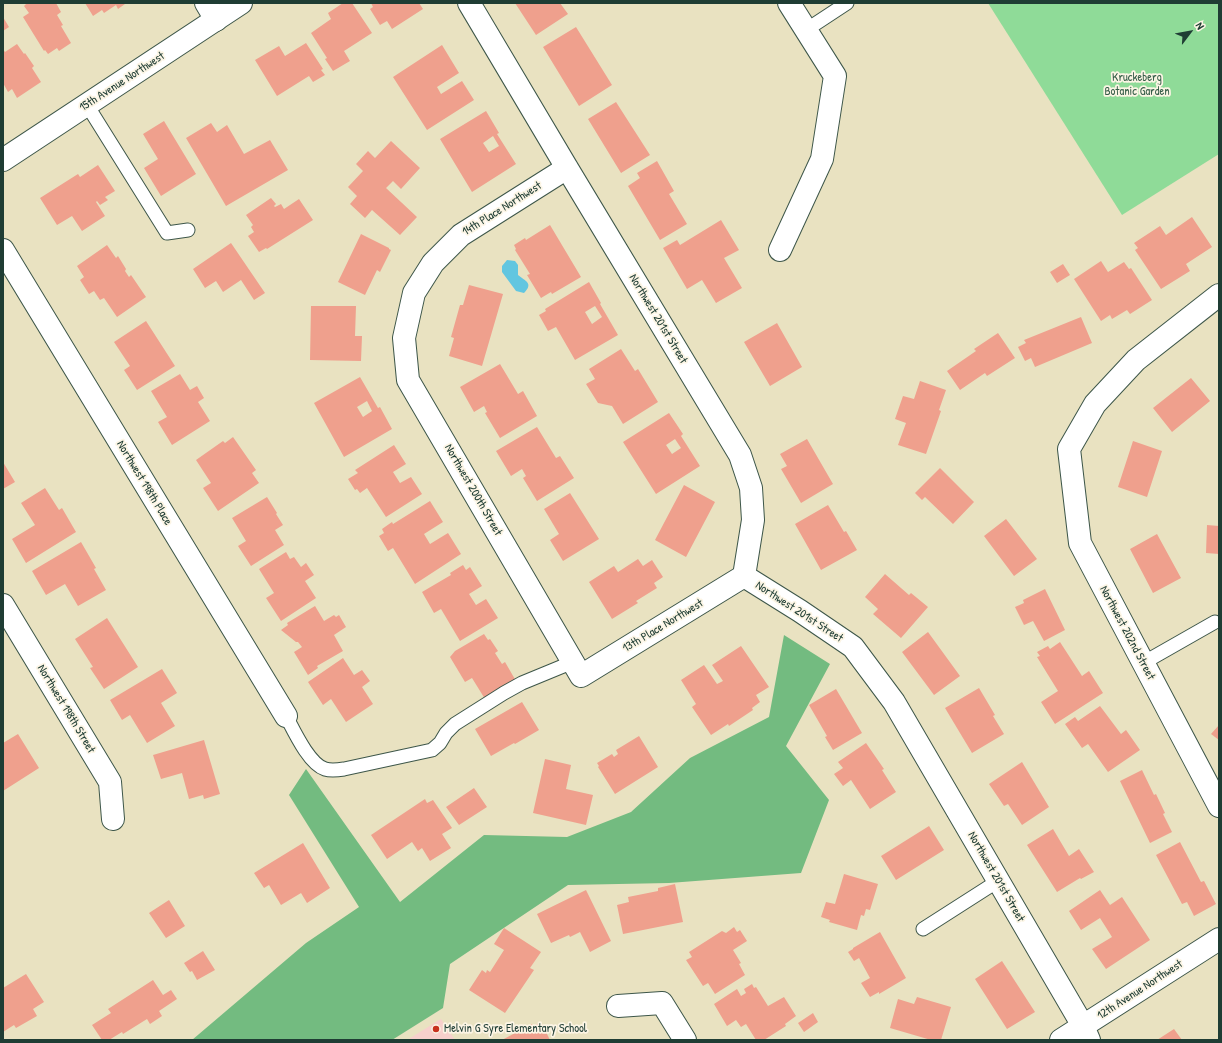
<!DOCTYPE html>
<html>
<head>
<meta charset="utf-8">
<style>
	body { margin:0 }
	#map { position:relative; width:1222px; height:1043px; overflow:hidden; background:#e9e2c1; font-family:"Patrick Hand",sans-serif }
	canvas { display:block }
	.frame { position:absolute; inset:0; border:4px solid #1f3d34; pointer-events:none }
	.north { position:absolute; left:1170px; top:12px; width:40px; height:40px; -webkit-text-stroke:3px #fcf5e5; paint-order:stroke; rotate:58deg; font-size:11px; font-weight:700; line-height:16px; text-align:center; color:#1f3d34 }
	.north::after { content:''; display:block; margin:auto; width:14px; height:18px; background:#1f3d34; clip-path:polygon(50% 0,100% 100%,50% 72%,0 100%) }
</style>
</head>
<body>
<div id="map">
<canvas width="1222" height="1043"></canvas>
<div class="frame"></div>
<div class="north">N</div>
</div>
<script>
const c = document.querySelector('canvas').getContext('2d');
c.lineJoin = 'round';
function paint(path, color) { c.fillStyle = color; c.fill(path, 'evenodd'); }
function trace(path, color, width, dash) { c.strokeStyle = color; c.lineWidth = width; c.lineCap = dash ? 'butt' : 'round'; c.setLineDash(dash || []); c.stroke(path); }
function write(font, color, halo, rows, align = 'center') {
  c.font = font + ' "Patrick Hand",sans-serif'; c.lineWidth = 3.5; c.setLineDash([]); c.textBaseline = 'middle'; c.strokeStyle = halo; c.fillStyle = color; for (const [text, x, y, turn = 0] of rows) {
    c.save(); c.translate(x, y); c.rotate((+turn || 0) * Math.PI / 180); c.textAlign = isNaN(turn) ? turn : align; if (halo) c.strokeText(text, 0, 0); c.fillText(text, 0, 0); c.restore();
  }
}
paint(new Path2D(`
	M441,1019L455,1040H407Z`), '#f7d0cc');
paint(new Path2D(`
	M988,3H1219V154L1122,215Z`), '#8fdb98');
paint(new Path2D(`
	M784,635L830,664L786,746L829,800L801,873L669,883L568,885L450,964L443,1008L392,1040H192L306,943L359,907L289,795L306,769L400,902L484,835L567,837L631,812L690,758L769,717Z`), '#73bb80');
paint(new Path2D(`
	M507,260L515,261L518,265V275C525,281 534,283 524,293L516,291L502,272V266Z`), '#62c6e0');
paint(new Path2D(`
	M27,3H56L61,12L57,15L63,25L61,26L71,43L59,51L57,48L48,54L45,50L44,51L23,17L29,13L24,6Z
	M85,3H124L125,4L118,9L116,5L104,13L102,10L93,16Z
	M343,3H352L372,33L344,51L350,61L333,71L325,59L327,58L311,33L331,19L328,13Z
	M371,3H419L423,9L392,29L387,21L380,25L370,9L373,7Z
	M515,3H560L568,14L536,35Z
	M3,17L9,27L3,31Z
	M576,27L612,85L579,106L543,47Z
	M306,43L323,69L321,70L325,75L313,82L309,76L277,96L255,60L279,46L285,56Z
	M17,44L24,54L25,53L34,66L32,68L41,82L17,98L12,89L8,92L3,83V49L5,52Z
	M442,45L459,73L437,87L441,94L462,81L474,100L427,130L393,77Z
	M616,102L650,155L621,173L588,119Z
	M486,111L499,133L497,134L516,164L472,192L440,139ZM493,136L499,146L489,152L483,143Z
	M164,121L196,174L161,196L144,168L158,159L143,134Z
	M211,123L217,132L227,125L244,154L270,140L288,170L226,206L186,138Z
	M391,141L420,168L401,189L393,181L386,188L417,217L400,235L372,210L365,218L350,204L357,196L348,187L363,171L356,164L368,151L375,158Z
	M657,161L674,191L669,194L687,224L660,240L628,186L640,178L637,173Z
	M98,165L115,191L105,197L108,200L100,205L97,201L96,202L105,216L82,231L72,216L57,225L40,198L78,174L80,177Z
	M271,198L276,204L274,206L275,207L281,204L284,209L299,199L313,220L267,249L266,248L259,252L248,236L254,232L251,227L253,225L246,215Z
	M1192,217L1212,247L1186,264L1190,271L1161,289L1135,250L1138,248L1134,243L1160,226L1166,235Z
	M721,220L739,250L724,258L742,288L716,303L702,280L687,289L663,248L677,240L680,245Z
	M550,225L581,277L552,294L551,292L541,298L527,275L530,274L515,250L516,249L514,245L525,238L526,240Z
	M361,234L389,248V249L391,250L380,272L377,270L365,295L338,282Z
	M231,243L265,293L254,300L241,280L223,292L216,281L205,288L193,269Z
	M107,245L116,258L118,256L126,269L125,271L129,277L131,275L146,297L117,317L104,298L100,300L94,291L89,294L80,280L84,277L77,266Z
	M1101,261L1108,272L1124,262L1129,269L1131,268L1152,300L1130,314L1127,310L1112,319L1110,315L1101,321L1074,279Z
	M1063,264L1070,275L1057,283L1050,272Z
	M589,282L601,303L600,304L618,335L575,360L556,327L548,331L539,315L546,311L545,309ZM595,306L602,317L592,324L585,312Z
	M469,285L503,294L482,366L449,356L454,338L451,337L460,305H463Z
	M311,306H356L355,336H362L361,361L310,360Z
	M1081,317L1092,343L1035,367L1031,358L1025,361L1018,347L1026,343L1024,340Z
	M146,321L175,366L137,390L124,370L130,366L114,342Z
	M777,323L802,367L770,386L744,342Z
	M998,333L1015,358L987,376L985,373L960,390L947,371L976,351L974,349Z
	M621,349L635,371L638,369L658,402L623,424L612,406L598,403L586,384L595,379L589,369Z
	M500,364L518,394L523,391L537,416L500,438L485,413L487,412L484,406L474,412L460,387Z
	M180,374L190,390L197,386L204,398L198,402L210,421L172,445L158,422L167,417L151,391Z
	M360,377L378,408L380,407L392,429L344,457L314,403ZM367,401L372,411L363,417L357,407Z
	M1191,378L1210,401L1172,432L1153,408Z
	M920,381L946,390L939,410L941,411L926,454L898,445L906,423L895,419L903,396L914,399Z
	M669,413L683,434L681,436L700,466L656,494L623,442ZM675,439L681,448L672,454L666,445Z
	M537,427L556,458L560,456L574,478L537,501L523,478L526,476L522,469L511,476L496,451Z
	M233,437L256,470L252,473L259,483L218,511L203,488L211,483L196,460L223,441L225,443Z
	M807,439L833,484L801,503L781,469L787,466L780,454Z
	M1133,441L1162,451L1147,497L1118,487Z
	M394,445L406,464L393,472L400,483L411,477L422,494L386,517L367,488L360,493L357,489L355,490L348,479L358,473L355,470Z
	M3,462L15,482L3,489Z
	M940,468L974,502L953,524L925,497L922,500L915,493Z
	M684,485L715,502L686,557L655,540Z
	M45,488L59,510L62,508L76,532L26,563L12,539L35,525L21,503Z
	M570,493L599,539L563,561L550,540L559,534L544,509Z
	M267,497L277,513L276,514L283,525L275,530L284,545L251,566L238,546L246,541L232,518Z
	M430,501L443,522L424,534L430,544L448,533L461,554L415,584L393,548L388,551L379,536L384,533L382,529L392,522L393,524Z
	M828,505L844,532L846,531L857,550L821,570L795,524Z
	M1006,519L1037,559L1014,576L984,536Z
	M1207,525L1219,526V554L1206,553Z
	M1157,534L1181,578L1153,593L1130,549Z
	M81,542L96,568L94,569L106,590L78,606L65,584L46,595L32,571Z
	M286,552L290,559L294,557L301,567L306,563L314,575L305,581L316,598L281,621L266,598L274,593L259,569Z
	M638,559L643,566L652,560L663,577L654,583L657,588L636,601L638,603L612,619L589,582L614,566L618,572Z
	M463,565L466,570L470,567L482,586L469,594L476,605L486,599L498,618L460,641L441,609L434,613L422,592L451,575L450,573Z
	M885,574L909,595L911,593L928,607L901,638L873,614L878,609L865,597Z
	M1045,589L1065,630L1044,641L1033,621L1024,625L1015,607L1024,603L1023,600Z
	M315,606L324,621L334,615L336,617L339,615L346,627L334,635L343,651L317,666L318,668L308,675L294,652L302,647L298,642H296L281,630L288,625L287,623Z
	M107,618L138,667L104,689L90,668L93,667L75,639Z
	M928,632L960,676L934,695L902,652Z
	M484,634L488,640L490,639L498,651L495,653L502,664L505,662L516,681L485,699L472,678L465,682L450,657L455,651Z
	M1060,642L1082,676L1089,671L1103,693L1055,724L1041,702L1058,691L1037,657L1040,656L1037,652L1048,646L1050,649Z
	M741,646L769,687L756,695L760,702L752,708L753,710L729,726L728,724L711,735L692,707L696,704L681,680L704,665L717,684L723,681L712,665Z
	M343,658L354,675L362,670L370,681L362,687L373,704L346,722L331,699L323,705L308,682Z
	M162,669L177,693L161,703L175,726L147,743L130,715L122,720L110,700Z
	M979,688L995,715L993,716L1004,734L972,753L945,708Z
	M836,689L862,733L833,750L825,737L827,736L809,705Z
	M522,702L539,730L515,744L514,743L491,756L475,729Z
	M1100,706L1121,734L1126,730L1140,750L1108,772L1088,744L1082,748L1065,724L1075,717L1078,721Z
	M1219,725V740L1211,734Z
	M18,734L39,768L3,791V743Z
	M639,736L658,767L615,794L598,767L599,766L597,763L612,754L614,757L618,754L616,750Z
	M204,740L220,794L204,799L203,795L189,799L182,773L161,779L153,755Z
	M866,743L884,769L882,770L896,792L870,809L851,780L843,786L834,774L843,768L838,762Z
	M545,759L571,765L566,789L593,795L586,825L533,813Z
	M1022,762L1049,807L1022,825L1008,804L1004,806L989,784Z
	M1142,770L1154,795L1156,794L1165,813L1163,814L1172,832L1150,843L1120,781Z
	M474,788L487,807L459,825L446,807Z
	M425,799L427,803L433,800L452,828L442,834L451,848L430,861L422,848L418,851L412,842L387,859L371,835Z
	M929,826L944,850L896,880L881,856Z
	M1053,829L1069,856L1079,849L1094,872L1081,879L1080,878L1057,892L1027,845Z
	M1180,842L1201,882L1204,881L1216,904L1194,916L1187,902L1182,904L1156,855Z
	M303,843L330,888L307,903L301,893L281,905L269,885L264,888L254,873Z
	M844,874L878,884L870,910L866,909L864,916L861,915L857,930L829,922L830,920L821,917L826,902L835,904Z
	M675,884L683,922L623,934L617,905L629,902L628,897L658,891V888Z
	M586,890L611,941L590,952L580,932L570,937L569,935L551,943L537,914Z
	M1100,890L1110,905L1122,897L1150,940L1106,969L1092,949L1112,937L1100,918L1081,930L1069,911Z
	M169,900L185,926L166,938L149,913Z
	M734,927L737,932L740,930L747,941L733,950L741,963L739,964L745,975L715,994L708,983L703,986L686,960L692,957L689,952L722,931L726,933Z
	M504,928L541,952L530,968L534,970L505,1013L469,990L482,970L486,973L487,970L490,972L504,950L494,944Z
	M880,932L906,978L879,994V992L870,997L861,983L870,978L859,958L854,961L848,952L853,949V948Z
	M203,951L215,970L197,980L192,971L190,972L184,963Z
	M1002,961L1035,1012L1007,1029L975,979Z
	M26,974L44,1002L33,1009L37,1016L16,1028L14,1025L3,1032V988Z
	M153,980L163,995L171,990L177,999L159,1011L162,1016L150,1024L147,1019L123,1034L122,1032L109,1040H102L92,1025L111,1013L108,1009Z
	M752,984L754,988L756,987L768,1006L784,997L796,1016L785,1024L786,1026L764,1040H756L746,1024L741,1027L736,1020L727,1026L714,1004L737,989L741,996L746,993L744,989Z
	M917,997L951,1007L941,1040H931L890,1028L898,999L914,1004Z
	M813,1013L818,1022L804,1032L798,1023Z
	M541,1022L550,1040H502L532,1024L533,1026Z
	M1174,1029L1182,1040H1157Z`), '#efa08d');
const service = new Path2D(`
	M806,30L847,3
	M87,105L167,233L188,230
	M1143,663L1215,622
	M286,716C294,731 309,764 325,769C331,771 338,770 344,769L432,750L440,743L446,733L455,724L504,693L522,683L573,662
	M923,929L998,881`);
const minor = new Path2D(`
	M206,3L216,20
	M469,3L567,168L740,455L751,488L753,520L744,576L800,611L853,647L894,702L1083,1026L1089,1040
	M567,168L461,235L433,263L414,293L404,338L408,380L581,676L744,576
	M3,250L286,716
	M780,250L822,159L835,76L789,3
	M1219,295L1136,360L1095,404L1069,449L1080,543L1219,806
	M3,605L110,782L113,819
	M618,1006L662,1003L685,1040
	M1061,1040L1219,939`);
const tertiary = new Path2D(`
	M3,160L241,3`);
trace(service, '#3d5649', 15);
trace(minor, '#3d5649', 24);
trace(tertiary, '#3d5649', 24);
trace(service, '#fff', 13);
trace(minor, '#fff', 22);
trace(tertiary, '#fff', 22);
for (const [x, y, r, color] of [
	[436,1029,4,"#c8321e"]
]) { const dot = new Path2D(); dot.arc(x, y, r, 0, 2 * Math.PI); c.fillStyle = color; c.fill(dot); trace(dot, '#fcf5e5', 1.5); }
write('12px', '#355d48', '#fcf5e5', [
	["Kruckeberg",1137,78],
	["Botanic Garden",1137,92]
]);
write('12px', '#1f3d34', '#fcf5e5', [
	["15th Avenue Northwest",122,82,-33],
	["14th Place Northwest",502,209,-32],
	["Northwest 201st Street",658,319,59],
	["Northwest 198th Place",144,483,59],
	["Northwest 200th Street",473,490,60],
	["Northwest 201st Street",799,612,33],
	["13th Place Northwest",663,626,-31],
	["Northwest 202nd Street",1127,633,62],
	["Northwest 198th Street",66,709,59],
	["Northwest 201st Street",996,877,60],
	["12th Avenue Northwest",1140,990,-33]
]);
write('12px', '#1f3d34', '#fcf5e5', [
	["Melvin G Syre Elementary School",444,1029]
], 'left');
</script>
</body>
</html>
